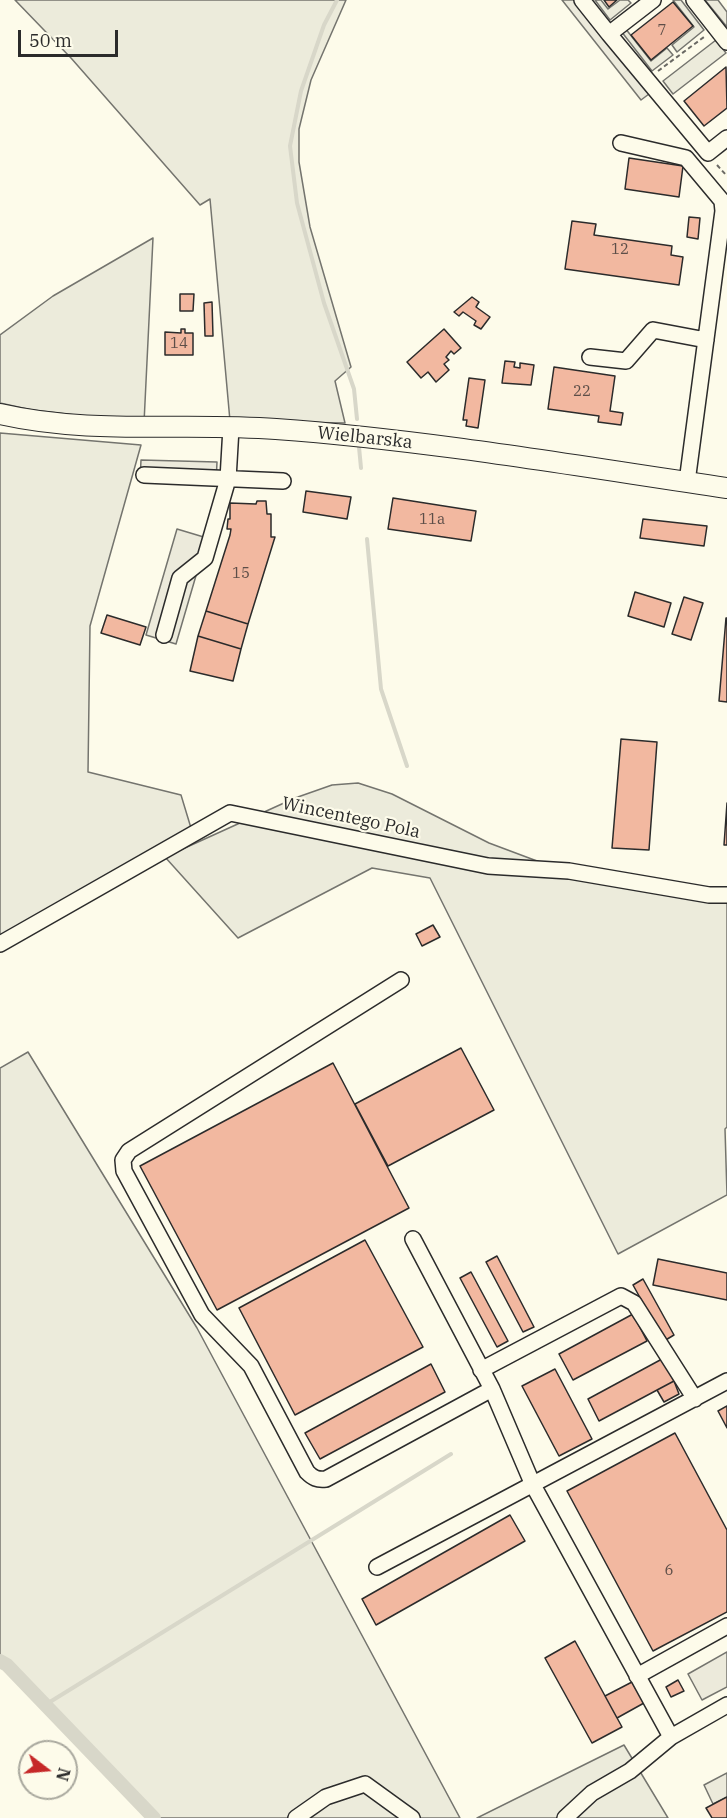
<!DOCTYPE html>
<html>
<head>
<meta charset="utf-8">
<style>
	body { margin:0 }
	#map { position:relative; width:727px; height:1818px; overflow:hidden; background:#fdfbea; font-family:"IBM Plex Serif",serif }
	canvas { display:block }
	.north { position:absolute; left:18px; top:1740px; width:60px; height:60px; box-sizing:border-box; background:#fdfbea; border:2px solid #a9a89e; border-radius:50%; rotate:106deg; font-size:16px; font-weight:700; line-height:24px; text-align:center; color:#2b2b2b }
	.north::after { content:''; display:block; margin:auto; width:21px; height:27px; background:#c62828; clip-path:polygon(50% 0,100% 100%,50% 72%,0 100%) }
	.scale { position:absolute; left:18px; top:30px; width:100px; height:27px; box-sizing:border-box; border:3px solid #2b2b2b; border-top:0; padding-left:8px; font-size:18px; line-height:21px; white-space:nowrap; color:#2b2b2b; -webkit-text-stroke:4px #fdfbea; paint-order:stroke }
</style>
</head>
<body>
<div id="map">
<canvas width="727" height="1818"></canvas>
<div class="north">N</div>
<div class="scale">50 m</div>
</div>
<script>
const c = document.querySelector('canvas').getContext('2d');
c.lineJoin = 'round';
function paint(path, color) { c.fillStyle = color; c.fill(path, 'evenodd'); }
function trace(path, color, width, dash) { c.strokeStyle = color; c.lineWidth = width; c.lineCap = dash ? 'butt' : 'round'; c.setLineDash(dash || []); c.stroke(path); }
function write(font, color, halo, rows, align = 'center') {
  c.font = font + ' "IBM Plex Serif",serif'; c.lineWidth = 4.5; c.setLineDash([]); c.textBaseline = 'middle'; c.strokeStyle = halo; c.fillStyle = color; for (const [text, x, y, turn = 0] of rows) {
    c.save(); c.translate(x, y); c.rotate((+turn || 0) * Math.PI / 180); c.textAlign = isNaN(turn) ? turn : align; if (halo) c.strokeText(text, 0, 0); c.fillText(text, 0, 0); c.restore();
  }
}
const green = new Path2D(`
	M15,0H346L311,80L299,129V162L310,227L351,367L335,381L345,423L230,421L210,199L200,205L71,58Z
	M595,0H601L608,9L620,0H628L631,3L610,20Z
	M673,0H681L704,30L677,52L672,45L694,27Z
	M625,28L651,61L667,48L673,55L652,71L621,31Z
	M716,40L726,53L673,94L663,81Z
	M153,238L144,423L32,410L0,403V335L53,296Z
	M0,433L141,445L90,626L88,772L181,795L191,828L0,938Z
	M358,783L392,794L489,843L537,861L615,886L727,897V1127L725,1129L727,1195L618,1254L430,878L372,868L238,938L165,857L295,798L332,785Z
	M28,1052L197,1328L460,1818H150L7,1665L0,1661V1068Z
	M624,1745L668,1818H477Z`);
paint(green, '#ecebdb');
trace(green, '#74746e', 1.5);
const parking = new Path2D(`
	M562,0H574L649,94L641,100Z
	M705,0H718L727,12V27Z
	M141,460L217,462L216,483L140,480Z
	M177,529L207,538L176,644L146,635Z
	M727,1652V1687L702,1700L688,1674Z
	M727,1773V1797L713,1804L704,1785Z`);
paint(parking, '#eceadb');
trace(parking, '#74746e', 1.5);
trace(new Path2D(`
	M337,0L324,25L301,91L290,146L297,203L324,303L354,389L357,419
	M359,447L361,468
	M367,539L381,689L407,766
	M45,1705L451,1454`), '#d8d7c9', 4);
trace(new Path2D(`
	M0,1661L7,1665L154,1818`), '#d8d7c9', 14);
const building = new Path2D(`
	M604,0H617L609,7Z
	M673,2L693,26L651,60L631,35Z
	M726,67L727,108L704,126L684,101Z
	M629,158L683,166L679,197L625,189Z
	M689,217L700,218L698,239L687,237Z
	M572,221L596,224L594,235L672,246L671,255L683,257L679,285L565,269Z
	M180,294H194L193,311H180Z
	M472,297L479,302L476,307L490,317L481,329L474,325L476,321L463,312L459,316L454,312Z
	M212,302L213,336H205L204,303Z
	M181,329H185V333H193V355H165V332L181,333Z
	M444,329L461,348L454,354L451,351L446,357L449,360L444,364L449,370L436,382L428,372L421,378L407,362Z
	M505,361L515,362L514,367L520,368V363L534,365L531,385L502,383Z
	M554,367L615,376L610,411L623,413L621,425L598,422L599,416L548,409Z
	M469,378L485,380L478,428L466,426L467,420H463Z
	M306,491L351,497L347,519L303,512Z
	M393,498L476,511L471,541L388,529Z
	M257,501H266L267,514H271V537H275L248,624L206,611L230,535L231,529H227L228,519H230V503L256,504Z
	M643,519L707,526L704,546L640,538Z
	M635,592L671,603L664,627L628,616Z
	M684,597L703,603L691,640L672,634Z
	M206,611L248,624L241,649L198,636Z
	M107,615L146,627L140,645L101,633Z
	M726,618H727V702L719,701Z
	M198,636L241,649L233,681L190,671Z
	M621,739L657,742L649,850L612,848Z
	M727,803V845H724Z
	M433,925L440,937L422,946L416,934Z
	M461,1048L494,1110L388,1166L355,1104Z
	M333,1063L409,1208L217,1310L140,1166Z
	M365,1240L423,1347L295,1415L239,1308Z
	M497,1256L534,1327L523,1332L486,1262Z
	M658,1259L727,1273V1300L653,1285Z
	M471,1272L508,1341L497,1347L460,1278Z
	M643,1279L674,1335L664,1341L633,1285Z
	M633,1314L647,1341L573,1380L559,1354Z
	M662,1359L674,1381L599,1421L588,1399Z
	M431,1364L445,1392L320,1459L305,1433Z
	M555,1369L592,1439L559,1456L522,1386Z
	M674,1381L679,1394L664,1402L657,1390Z
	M727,1406V1428L718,1411Z
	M675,1433L727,1530V1612L653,1651L567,1491Z
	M510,1515L525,1541L376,1625L362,1599Z
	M575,1641L622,1727L592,1743L545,1658Z
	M678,1680L684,1691L671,1697L666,1687Z
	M632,1682L644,1703L617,1718L605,1696Z
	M727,1797V1818H712L706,1808Z`);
paint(building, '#f2b8a0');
trace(building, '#2b2b2b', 1.5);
const minor = new Path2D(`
	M582,0L609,34L653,0
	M694,0L727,42
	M609,34L708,153L727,138
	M621,143L686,158L722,201L723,211L687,482
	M590,357L626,361L653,330L706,340
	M144,475L283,481
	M164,635L180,578L205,558L228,479L231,428
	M0,944L230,813L488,866L569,871L709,895H727
	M401,980L129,1151L123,1160L124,1171L202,1315L251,1366L307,1472C313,1478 317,1480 326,1479L492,1389
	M413,1239L492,1389L533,1485L671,1737
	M481,1370L621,1296L634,1303L695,1399
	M377,1567L727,1381
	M637,1676L727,1626
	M296,1818L326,1797L365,1784L412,1818
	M565,1818L592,1793L630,1771L671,1737L727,1705`);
const major = new Path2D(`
	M0,414C91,435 184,422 276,429C427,440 577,466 727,488`);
trace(minor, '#2b2b2b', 18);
trace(major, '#2b2b2b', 22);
trace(new Path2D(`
	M658,71L704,37
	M717,165L727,176`), '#6a6964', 2, [4.5, 3]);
trace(minor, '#fdfbea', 15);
trace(major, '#fdfbea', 20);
write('15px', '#5d4e48', null, [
	["7",662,31],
	["12",620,250],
	["14",179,344],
	["22",582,392],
	["11a",432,520],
	["15",241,574],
	["6",669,1571]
]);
write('18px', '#2b2b2b', '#fdfbea', [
	["Wielbarska",365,438,6],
	["Wincentego Pola",351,818,12]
]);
</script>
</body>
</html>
